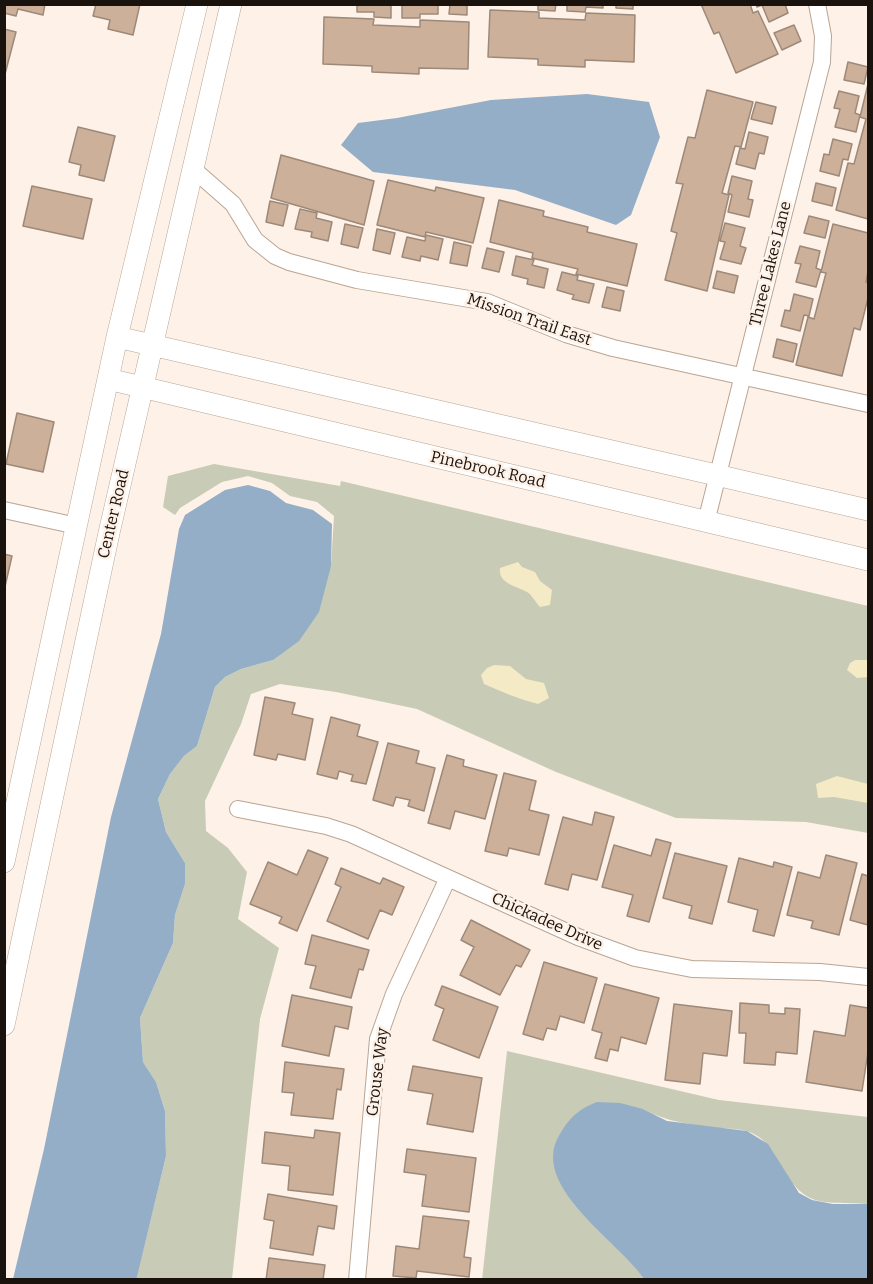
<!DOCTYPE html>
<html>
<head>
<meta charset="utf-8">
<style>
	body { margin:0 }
	#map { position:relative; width:873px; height:1284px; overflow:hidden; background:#fef1e7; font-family:Bitter,serif }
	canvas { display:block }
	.frame { position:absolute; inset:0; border:6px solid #1a130d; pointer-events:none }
</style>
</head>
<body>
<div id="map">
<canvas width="873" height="1284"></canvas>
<div class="frame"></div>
</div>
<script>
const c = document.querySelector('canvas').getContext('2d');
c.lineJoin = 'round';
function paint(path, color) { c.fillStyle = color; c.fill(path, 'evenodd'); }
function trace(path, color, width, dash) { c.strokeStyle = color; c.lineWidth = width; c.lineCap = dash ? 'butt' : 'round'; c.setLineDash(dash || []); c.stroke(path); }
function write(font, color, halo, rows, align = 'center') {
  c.font = font + ' Bitter,serif'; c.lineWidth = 5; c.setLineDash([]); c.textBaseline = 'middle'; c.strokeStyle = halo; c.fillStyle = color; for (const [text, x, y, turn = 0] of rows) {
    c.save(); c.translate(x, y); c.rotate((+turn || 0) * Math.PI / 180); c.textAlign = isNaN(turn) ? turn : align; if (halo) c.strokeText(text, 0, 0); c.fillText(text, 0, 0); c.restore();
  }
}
paint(new Path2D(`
	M214,464L340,486L341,481L868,606V833L806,822L676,818L556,772L417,709L336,692L280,684L251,694L241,724L205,801L206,831L228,848L247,872L238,919L279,948L260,1019L232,1279L136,1280L166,1156L165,1111L156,1082L143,1062L140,1018L173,943L175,915L185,884V863L166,832L158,799L170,774L184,756L197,746L215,687L225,677L241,669L273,660L331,566L334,516L317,502L290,496L272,483L248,476L222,482L180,508L175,515L163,507L168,476Z
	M507,1051L719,1100L868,1117V1204C818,1201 806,1210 778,1161C771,1150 766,1140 754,1134C743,1128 730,1129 718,1128C692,1125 667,1122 643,1109L553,1153C560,1211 616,1234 644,1279L482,1280Z`), '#c8cbb6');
paint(new Path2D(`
	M518,562L522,567L535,572L540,581L552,590L550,605L540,607C535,602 533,596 527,592C517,586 498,584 500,568Z
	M855,660H868V677L857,678L847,670L850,663Z
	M494,665L510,666L526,679L544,683L549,698L538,704C519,699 502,692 484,684L481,675L487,668Z
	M837,776L868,784V803L834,797L818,798L816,784Z`), '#f4eac5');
paint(new Path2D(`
	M587,94L649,102L660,137L631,215L616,225L515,190L373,172L341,145L358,123L397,118L491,100Z
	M248,485L270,491L286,503L313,510L332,524L331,566L319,612L299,641L273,660L241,669L225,677L215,687L197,746L184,756L170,774L158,799L166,832L185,863V884L175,915L173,943L140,1018L143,1062L156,1082L165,1111L166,1156L137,1277L136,1280L13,1279L44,1149L111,817L161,634L179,529L185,515L225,490Z
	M597,1102L620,1103L643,1109L667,1121L747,1131L768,1144L799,1193L812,1200L833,1204H868V1279H644C620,1242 527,1185 560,1134C570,1117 579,1109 597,1102Z`), '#94aec7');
const building = new Path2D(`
	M4,4H45L43,15L18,9L16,16L4,13Z
	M96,4H140L133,35L108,29L110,20L93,16Z
	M357,4H391V18L374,17V12H357Z
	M402,4H438V14H420V18H402Z
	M450,4H467V15L449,14Z
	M556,4L555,11L538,10V5H521Z
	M567,4H603V8L586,7L585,12L567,11Z
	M616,4H633V9L616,8Z
	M701,4H750L753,13L758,11L778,54L736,73L719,32L714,34Z
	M756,4H785L788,13L769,22L762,5L757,7Z
	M490,10L539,12V18L585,20L586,13L635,15L634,62L585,60V67L538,65V59L488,57Z
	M324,17L374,19L373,25L420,27V20L469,22L468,69L419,68V74L372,72V66L323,64Z
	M794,25L801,41L782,50L774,33Z
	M4,29L16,32L4,78Z
	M848,62L868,67L864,84L844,80Z
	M868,84V219L836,210L848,163L854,164L866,119L860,117Z
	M707,90L753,102L741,147L735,146L722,193L729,195L707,291L665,280L677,233L671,231L683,184L676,183L688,137L695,138Z
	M839,91L859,96L855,113L860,115L856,132L835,127L840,109L834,108Z
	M756,102L776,107L772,124L751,119Z
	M78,127L115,136L104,181L79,175L81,165L69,162Z
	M749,132L768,137L764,154L759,153L755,169L736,164L740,148L745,149Z
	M833,139L852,144L848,160L843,159L839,176L820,171L824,154L829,155Z
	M281,155L374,181L364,225L271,198Z
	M732,176L752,181L748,199L753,200L749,217L728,212L732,195L728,193Z
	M388,180L435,191L436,187L484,198L473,243L426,232L425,237L377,225Z
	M816,183L836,188L832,206L812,201Z
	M32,186L92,199L83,239L23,226Z
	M499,200L544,211L543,216L588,227L587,232L637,244L627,286L576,274L578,269L532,258L533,253L490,242Z
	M270,201L288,205L283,226L266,222Z
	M300,209L317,213L316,218L332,222L328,241L311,237L312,232L295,229Z
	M809,216L829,221L825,238L804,233Z
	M725,223L745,228L740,246L746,248L741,264L720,259L725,242L720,241Z
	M345,224L363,228L358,248L341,244Z
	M833,224L868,233V271L866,282L868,283V298L860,330L854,328L842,376L796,365L808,317L814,319L826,273L821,272Z
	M377,229L395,233L390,254L373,250Z
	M426,235L443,239L438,260L421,256L420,261L402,257L407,237L425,241Z
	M454,242L471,246L467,266L450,263Z
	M800,246L820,251L816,268L821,270L816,287L796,282L801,264L795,263Z
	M487,248L504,252L499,272L482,268Z
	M516,256L534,260L532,265L548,269L544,288L527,284L528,279L512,275Z
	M717,271L738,276L734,293L713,288Z
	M562,272L578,276L577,280L594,284L589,303L572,299L574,295L557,290Z
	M607,287L624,291L620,311L602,307Z
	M794,294L813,299L809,316L804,315L800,331L781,326L785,310L790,311Z
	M777,339L797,344L793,362L773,357Z
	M17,413L54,422L43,472L6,464Z
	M4,554L12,556L4,591Z
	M265,697L295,703L292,714L313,719L305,760L278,754L276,760L254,755Z
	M331,717L360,725L357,736L378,742L366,784L351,781L353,775L339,771L337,779L317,774Z
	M388,743L419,751L416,763L435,768L424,811L408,806L410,800L396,797L393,806L373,800Z
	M447,755L464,760L463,766L497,775L485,819L455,811L450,829L428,823Z
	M504,773L536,781L529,810L549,815L539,855L509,848L507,856L485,851Z
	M595,812L614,817L597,880L572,874L568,890L545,884L563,817L592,825Z
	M656,839L671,843L649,922L627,916L633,895L602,887L614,845L651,856Z
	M308,850L328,858L297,931L279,923L282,917L250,904L268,862L297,875Z
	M675,853L727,866L712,924L689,918L692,906L663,898Z
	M826,855L857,863L839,935L811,928L813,921L787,915L798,872L820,878Z
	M739,858L773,867L774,862L792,867L774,936L753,931L758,910L728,902Z
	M341,868L380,884L383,878L404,887L392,915L380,910L368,939L327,921L341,887L335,884Z
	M862,874L868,876V925L850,920Z
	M471,920L530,950L521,967L516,965L500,995L460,975L474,947L461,940Z
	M312,935L369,950L363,970L359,969L351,998L310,988L316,966L305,964Z
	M544,962L597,978L584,1023L560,1016L556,1030L547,1028L543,1040L523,1034Z
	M605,984L659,998L646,1044L621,1037L618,1051L610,1049L607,1061L595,1058L602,1033L592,1030Z
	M442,986L498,1007L479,1058L433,1040L444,1009L435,1005Z
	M292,995L352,1007L348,1029L335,1026L329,1056L282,1046Z
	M740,1003L769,1005V1013L785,1014V1008L800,1009L797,1054L776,1052L775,1065L744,1063L746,1033H739Z
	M674,1004L732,1011L727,1056L703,1053L700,1084L665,1080Z
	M850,1005L868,1008V1052L862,1091L806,1082L814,1031L845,1036Z
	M285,1062L344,1069L341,1090L337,1089L333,1119L291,1115L294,1093L282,1092Z
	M413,1066L482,1078L473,1132L427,1124L433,1094L408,1090Z
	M315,1130L340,1133L333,1195L288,1190L290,1166L262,1163L265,1132L314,1138Z
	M407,1149L476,1158L469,1212L422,1206L426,1175L404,1172Z
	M268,1194L337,1206L334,1229L318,1226L313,1255L270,1248L274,1221L264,1219Z
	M423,1216L469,1221L464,1257L471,1258L469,1277L417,1271L416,1278L393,1276L396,1246L419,1249Z
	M269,1258L325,1265L323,1280H266Z`);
paint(building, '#ccb099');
trace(building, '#9d8979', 1.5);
const minor = new Path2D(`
	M192,168L233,204L255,240L275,256L289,262L357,280L487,302L566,334L613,348L868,404
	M4,510L77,526
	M706,522L822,62L823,36L817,4
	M238,809L326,826L351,834L578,937L635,958L692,969L820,972L868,977
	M357,1280L378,1039L394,994L448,878`);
const tertiary = new Path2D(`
	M117,337L868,510
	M108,379L868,560
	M4,862L117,337L197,4
	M4,1025L109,533L231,4`);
trace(minor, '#b9a594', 18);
trace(tertiary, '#b9a594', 22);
trace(minor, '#fff', 16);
trace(tertiary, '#fff', 21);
write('16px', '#1a130d', '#fef1e7', [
	["Three Lakes Lane",771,264,-76],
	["Mission Trail East",529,320,19],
	["Pinebrook Road",488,470,13],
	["Center Road",114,514,-77],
	["Chickadee Drive",547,922,24],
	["Grouse Way",378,1072,-83]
]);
</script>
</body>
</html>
